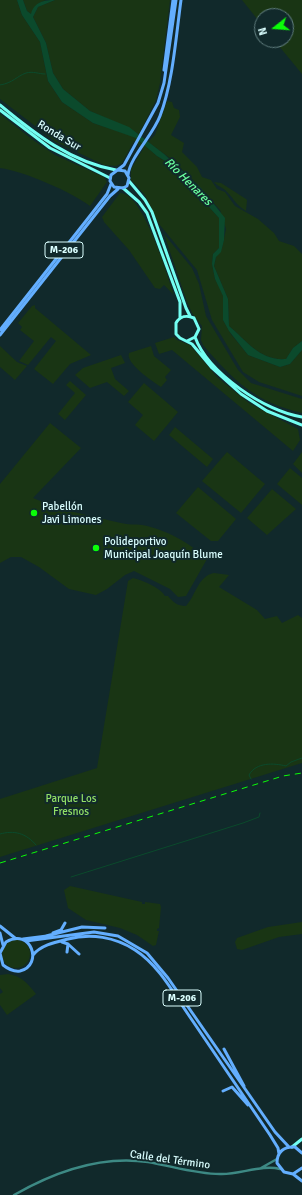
<!DOCTYPE html>
<html>
<head>
<meta charset="utf-8">
<style>
	body { margin:0 }
	#map { position:relative; width:302px; height:1195px; overflow:hidden; background:#11292b; font-family:Signika,sans-serif }
	canvas { display:block }
	.north { position:absolute; left:254px; top:8px; width:40px; height:40px; box-sizing:border-box; background:#11292b; border:1px solid #627f80; border-radius:50%; rotate:253deg; font-size:11px; font-weight:700; line-height:16px; text-align:center; color:#dbffff }
	.north::after { content:''; display:block; margin:auto; width:14px; height:18px; background:#0bfd08; clip-path:polygon(50% 0,100% 100%,50% 72%,0 100%) }
</style>
</head>
<body>
<div id="map">
<canvas width="302" height="1195"></canvas>
<div class="north">N</div>
</div>
<script>
const c = document.querySelector('canvas').getContext('2d');
c.lineJoin = 'round';
function paint(path, color) { c.fillStyle = color; c.fill(path, 'evenodd'); }
function trace(path, color, width, dash) { c.strokeStyle = color; c.lineWidth = width; c.lineCap = dash ? 'butt' : 'round'; c.setLineDash(dash || []); c.stroke(path); }
function write(font, color, halo, rows, align = 'center') {
  c.font = font + ' Signika,sans-serif'; c.lineWidth = 4; c.setLineDash([]); c.textBaseline = 'middle'; c.strokeStyle = halo; c.fillStyle = color; for (const [text, x, y, turn = 0] of rows) {
    c.save(); c.translate(x, y); c.rotate((+turn || 0) * Math.PI / 180); c.textAlign = isNaN(turn) ? turn : align; if (halo) c.strokeText(text, 0, 0); c.fillText(text, 0, 0); c.restore();
  }
}
paint(new Path2D(`
	M0,0H17L22,15L40,42L48,81L62,102L93,123L136,137L157,156L170,164L219,218V248L213,254L212,264L215,279L222,291L224,300L223,320L231,334L248,355L280,367L290,364L302,350V396L259,382L243,372L212,320L197,270L159,224L145,195L131,180V169L143,149L134,141L122,163L116,166L104,165L56,142L0,99Z
	M23,0H46L39,3L31,14L27,11Z
	M55,0H170L160,83L156,100L139,134L117,123L90,111L63,89L53,73L46,43L33,17L38,7Z
	M242,0H302V74L274,40H286V16H262V25Z
	M167,101L172,102L174,108L179,110L180,117L171,135L184,143L182,152L197,167L202,177L211,180L217,189L225,192L235,206L258,219L274,233L279,241L294,246L302,254V341L293,348L286,359C260,361 247,341 229,326L228,299L214,266L216,257L222,248L226,229L220,210L191,178L171,159L148,142L155,135Z
	M0,114L33,140L55,155L104,177L107,182L90,206C71,192 24,171 0,168Z
	M214,182L221,183L246,199L247,200L246,211C235,204 235,200 227,192C223,187 218,187 214,182Z
	M120,193C143,192 167,275 174,295L164,285L160,289L155,288L129,250L104,222L102,217Z
	M164,234L192,268L199,284L206,316L238,370L251,383L302,399V413C255,402 233,380 203,345L201,340L202,326L192,313L187,302Z
	M35,305V308L91,355L70,364L53,384L34,369L56,341L51,337L28,365L19,361L34,341L20,330L22,327L18,323L32,306Z
	M174,337L177,340L190,345L217,377L249,403L298,429L300,440L293,451L172,350L159,354L155,343Z
	M0,346L17,362L27,366L15,380L0,367Z
	M151,346L154,356L171,370L165,377L167,380L161,387C152,381 125,363 129,353Z
	M121,355L125,363L111,368L115,379L129,391L124,396L107,382L90,388L75,375L83,368Z
	M70,381L86,395L65,420L58,414L75,393L66,385Z
	M144,383L178,412L154,441L135,425L143,415L128,402Z
	M50,423L81,448L33,498C61,510 91,516 121,523C128,525 135,524 142,525C165,529 190,543 207,559L186,596L178,597L170,589L134,571L125,575L107,589L96,595L69,589L39,567L21,557H11L0,563V484Z
	M175,427L213,459L207,467L169,435Z
	M227,452L265,484L241,513L202,481Z
	M302,452V473L293,464Z
	M290,468L302,478V505L277,484Z
	M198,487L236,519L218,541H211L176,513Z
	M272,489L296,509L267,535L247,518Z
	M214,573L229,575L219,587L257,610L265,619L277,616L282,623L298,615L302,618V763L0,857V799L97,768L128,581L133,578C142,580 161,588 165,596H168C173,602 177,606 186,606C196,595 198,576 214,573Z
	M70,886L142,902V904H145V902L160,904L161,907L159,928L157,929V931H159L156,945L153,946L137,935L120,928L86,920L68,908L64,890Z
	M302,922V934L279,937L242,950L237,949L235,942L237,938L268,927Z
	M2 954a14 14 0 1 1 28 0a14 14 0 1 1-28 0Z
	M8,974C22,976 28,984 36,994L7,1015L0,1005V994L3,992L0,988V975Z`), '#193514');
paint(new Path2D(`
	M17,0H23L27,11L31,14C34,2 44,0 55,0L38,7L33,17L46,43L53,73L63,89L90,111L129,127L164,154L201,188L225,218L224,240L221,252L216,257L214,266L228,299L229,326C247,341 260,361 286,359L293,348L302,341V350L290,364L280,367L248,355L229,331L223,320V296L215,279L212,264L213,254L219,248V218L170,164L157,156L136,138L93,123L62,102L48,81L40,42L22,15Z`), '#0b4a2c');
trace(new Path2D(`
	M0,85C13,83 17,76 26,73C33,71 39,74 45,74
	M251,779L249,775C256,762 274,763 286,766L291,762L302,758
	M0,834C14,830 26,833 36,845
	M71,877L243,823L259,817L260,813`), '#0b4a2c', 1);
trace(new Path2D(`
	M261,1168L277,1159
	M14,1195C54,1172 100,1155 148,1162C172,1166 195,1174 220,1174C239,1175 262,1164 280,1169`), '#3d8984', 2.5);
trace(new Path2D(`
	M0,105C35,134 71,162 116,170
	M0,110L50,148L110,178
	M129,181L145,200L152,212L186,308L190,316
	M123,188L139,202L147,213L180,302V318
	M195,337C208,373 266,412 302,417
	M187,341L195,337L199,329L194,318C187,315 180,316 176,323V334L180,338L192,344L212,368L241,394L267,411L302,425
	M292,1147L302,1139`), '#73fef2', 3);
trace(new Path2D(`
	M164,70L173,0
	M118,170L125,171L129,178L127,186L123,188L114,187L110,181L111,175L124,165L158,103L164,83L176,0
	M128,175C130,157 153,135 160,116C173,82 176,36 181,0
	M0,330L93,212L107,194L111,184
	M0,335L110,196L118,189
	M0,926L15,938
	M0,933L3,945
	M53,933L61,930L65,923
	M46,936L82,927L105,928
	M23,939L47,936
	M26,941L94,932L118,936L147,953L168,978L275,1132L289,1147
	M62,942L68,944L79,954
	M67,952L68,944
	M0,953L6,942C31,927 44,965 20,971C13,972 8,969 3,965L0,953
	M33,955C41,945 56,942 68,939C91,933 115,937 135,950C160,966 175,996 192,1020C218,1058 244,1097 270,1135L278,1148L279,1154
	M224,1049L244,1086
	M223,1091L232,1087L248,1105
	M302,1153L295,1147C284,1146 277,1152 277,1163L284,1172L293,1174L302,1181
	M293,1174L302,1168`), '#63aefe', 3);
trace(new Path2D(`
	M0,863L283,776L302,773`), '#0bfd08', 1, [6, 5]);
for (const [x, y, r, color] of [
	[34,513,4,"#0bfd08"],
	[96,548,4,"#0bfd08"]
]) { const dot = new Path2D(); dot.arc(x, y, r, 0, 2 * Math.PI); c.fillStyle = color; c.fill(dot); trace(dot, '#11292b', 1.5); }
for (const [x, y, w] of [
	[64,250,38],
	[182,998,38]
]) { const box = new Path2D(); box.roundRect(x - w / 2, y - 8, w, 16, 3); c.fillStyle = '#11292b'; c.fill(box); trace(box, '#dbffff', 1); }
write('bold 10px', '#dbffff', null, [
	["M-206",64,250],
	["M-206",182,998]
]);
write('11px', '#dbffff', '#11292b', [
	["Ronda Sur",59,136,31],
	["Calle del Término",170,1160,8]
]);
write('11px', '#dbffff', '#11292b', [
	["Pabellón",42,507],
	["Javi Limones",42,520],
	["Polideportivo",104,542],
	["Municipal Joaquín Blume",104,555]
], 'left');
write('11px', '#92e066', '#11292b', [
	["Parque Los",71,799],
	["Fresnos",71,812]
]);
write('italic 12px', '#6afe9e', '#11292b', [
	["Río Henares",188,182,45]
]);
</script>
</body>
</html>
